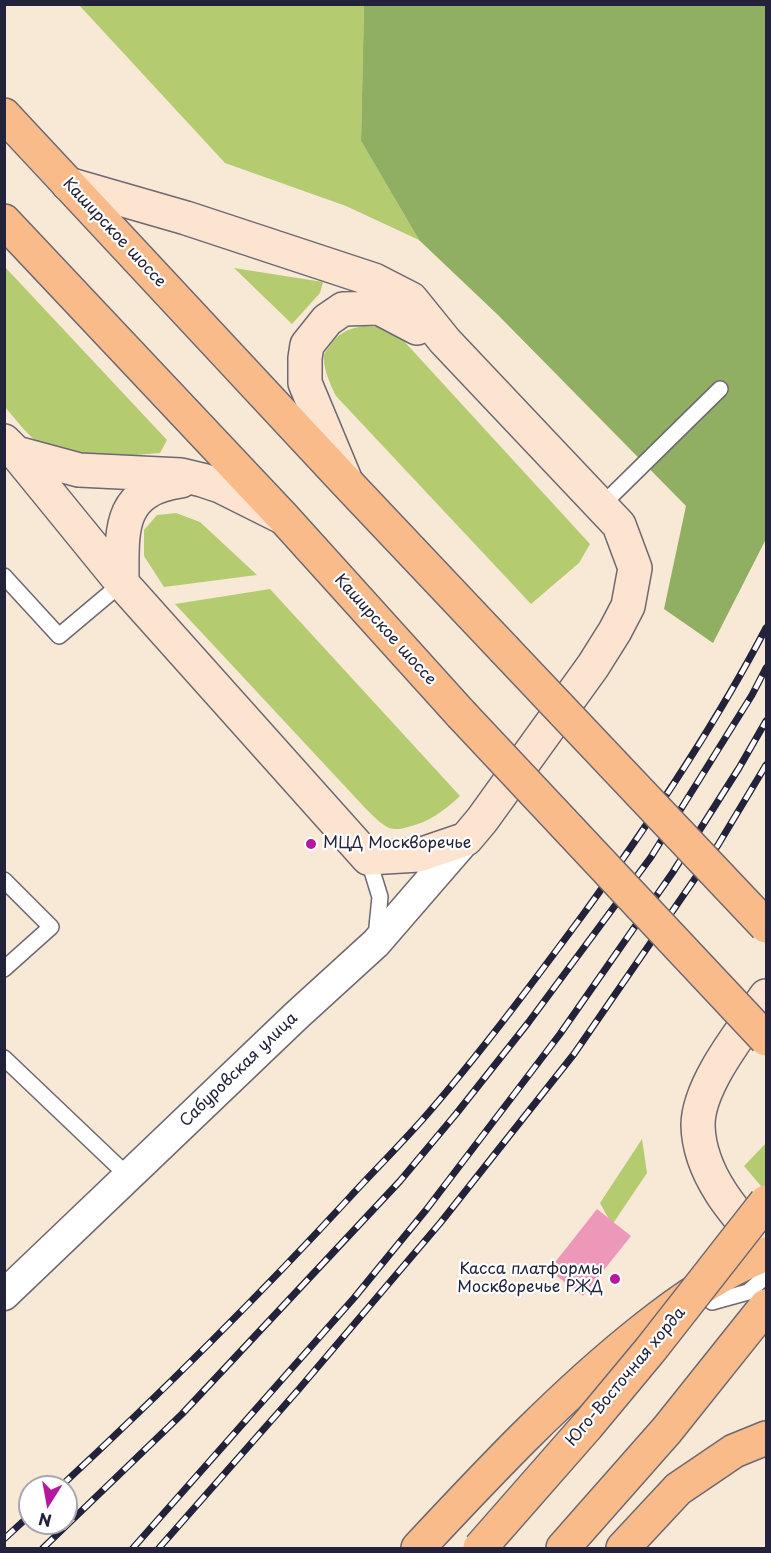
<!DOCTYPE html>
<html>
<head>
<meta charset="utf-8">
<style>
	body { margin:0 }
	#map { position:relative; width:771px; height:1553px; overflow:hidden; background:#f7e9d6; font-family:"Playpen Sans",sans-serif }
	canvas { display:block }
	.frame { position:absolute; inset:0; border:6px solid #22223b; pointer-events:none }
	.north { position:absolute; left:18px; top:1475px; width:60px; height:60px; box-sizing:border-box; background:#fff; border:2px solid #a7a7b1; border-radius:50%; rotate:191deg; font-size:16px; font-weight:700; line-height:24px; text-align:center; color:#22223b }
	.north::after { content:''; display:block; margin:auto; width:21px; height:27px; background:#b5179e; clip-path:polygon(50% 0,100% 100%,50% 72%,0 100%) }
</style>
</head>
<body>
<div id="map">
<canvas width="771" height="1553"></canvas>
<div class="frame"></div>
<div class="north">N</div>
</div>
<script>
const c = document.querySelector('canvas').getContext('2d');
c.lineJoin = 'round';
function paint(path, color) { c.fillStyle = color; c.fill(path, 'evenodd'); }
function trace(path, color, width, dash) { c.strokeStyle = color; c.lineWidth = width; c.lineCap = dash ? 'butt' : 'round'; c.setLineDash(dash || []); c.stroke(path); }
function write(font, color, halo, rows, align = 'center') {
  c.font = font + ' "Playpen Sans",sans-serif'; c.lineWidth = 4.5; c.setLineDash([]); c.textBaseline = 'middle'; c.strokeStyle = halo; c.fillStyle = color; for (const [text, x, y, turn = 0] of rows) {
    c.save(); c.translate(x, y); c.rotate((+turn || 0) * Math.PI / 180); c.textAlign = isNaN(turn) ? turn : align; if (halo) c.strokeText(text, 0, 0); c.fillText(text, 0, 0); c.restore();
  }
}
paint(new Path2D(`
	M79,5H364L361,141L419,240L346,206L225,163Z
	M5,267L167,440L160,453C131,455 77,463 52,452C33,443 18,422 5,407Z
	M234,268L323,282L320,293L292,324Z
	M364,326L377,327L402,339L590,544L579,563L531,604L336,396C331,386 322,366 324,355C325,352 327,349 329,347C337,333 350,328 364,326Z
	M176,513L200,522L257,575L164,587L144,556V530L157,515Z
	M270,589L460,796C444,811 429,822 408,827C402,829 395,830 389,828C381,824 373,816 367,810L175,604Z
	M642,1139L647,1173L612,1225L600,1203Z
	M766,1143V1192L744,1166Z`), '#b5cb70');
paint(new Path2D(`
	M364,5H766V539L713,643L664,609L686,506L498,315L419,240L361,141Z`), '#90af62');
paint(new Path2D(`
	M597,1209L631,1236L583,1296L549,1270Z`), '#ed98b9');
const lane = new Path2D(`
	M601,506L720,389
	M4,576L59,636L122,583
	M368,858L380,897L376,937
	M4,880L51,927L4,969
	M4,1058L128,1176
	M712,1302L748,1292L766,1276`);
const street = new Path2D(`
	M4,1295L296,1016L376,943L466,839`);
const secondary = new Path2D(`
	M4,441L16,453L122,583L368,858L419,855L466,839L482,820L593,666L615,631L628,606L635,568L619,525L445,341L411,299L374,280L186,218L68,184
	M16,453L79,470L181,475L202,480L220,486L282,517
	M345,479L305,383V358L307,345L327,320L343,309L379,308L417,328
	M122,583C122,531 117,490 181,481
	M766,1248C735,1214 699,1174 698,1125C698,1107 708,1085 717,1069C731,1044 750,1020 766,996`);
const primary = new Path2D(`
	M4,115L347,483L504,649
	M4,221L283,517L461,714
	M418,1548C489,1472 561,1395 643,1330C681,1300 721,1272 766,1254
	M563,1548L667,1430L766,1306
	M623,1548L678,1489L734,1451L766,1438`);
trace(lane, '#6d6871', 18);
trace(street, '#6d6871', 33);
trace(secondary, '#6d6871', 36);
trace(primary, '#6d6871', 36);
trace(lane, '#fff', 15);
trace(street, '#fff', 30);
trace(secondary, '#fde4d1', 33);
trace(primary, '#fabb8b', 33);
const rail = new Path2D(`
	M60,1487C160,1394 257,1298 350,1197C374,1171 399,1146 423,1119C479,1055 531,985 582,916C649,824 713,729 766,628
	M4,1539L30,1515
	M43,1548L182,1414L400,1181L456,1114L528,1023L651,857L752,695L766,668
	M133,1548L354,1298L426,1210L560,1034L673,872L739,768L766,721
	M159,1548L299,1389L441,1222L574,1054L718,845L766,765`);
trace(rail, '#22223b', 7);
trace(rail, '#fff', 4.5, [14]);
const primaryBridge = new Path2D(`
	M504,649L766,926
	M461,714L766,1039
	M480,1548L587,1426L651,1349L766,1202`);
trace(primaryBridge, '#6d6871', 36, []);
trace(primaryBridge, '#fabb8b', 33);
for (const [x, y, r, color] of [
	[311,844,6,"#b5179e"],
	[615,1279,6,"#b5179e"]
]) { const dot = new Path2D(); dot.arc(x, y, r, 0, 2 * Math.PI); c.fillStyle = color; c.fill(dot); trace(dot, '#fff', 2); }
write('16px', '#22223b', '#fff', [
	["Каширское шоссе",114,233,47],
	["Каширское шоссе",385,630,48],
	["Сабуровская улица",239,1070,-44],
	["Юго-Восточная хорда",626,1377,-50]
]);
write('16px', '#22223b', '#fff', [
	["МЦД Москворечье",323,844],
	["Касса платформы",603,1270,"right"],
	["Москворечье РЖД",603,1288,"right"]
], 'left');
</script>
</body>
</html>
